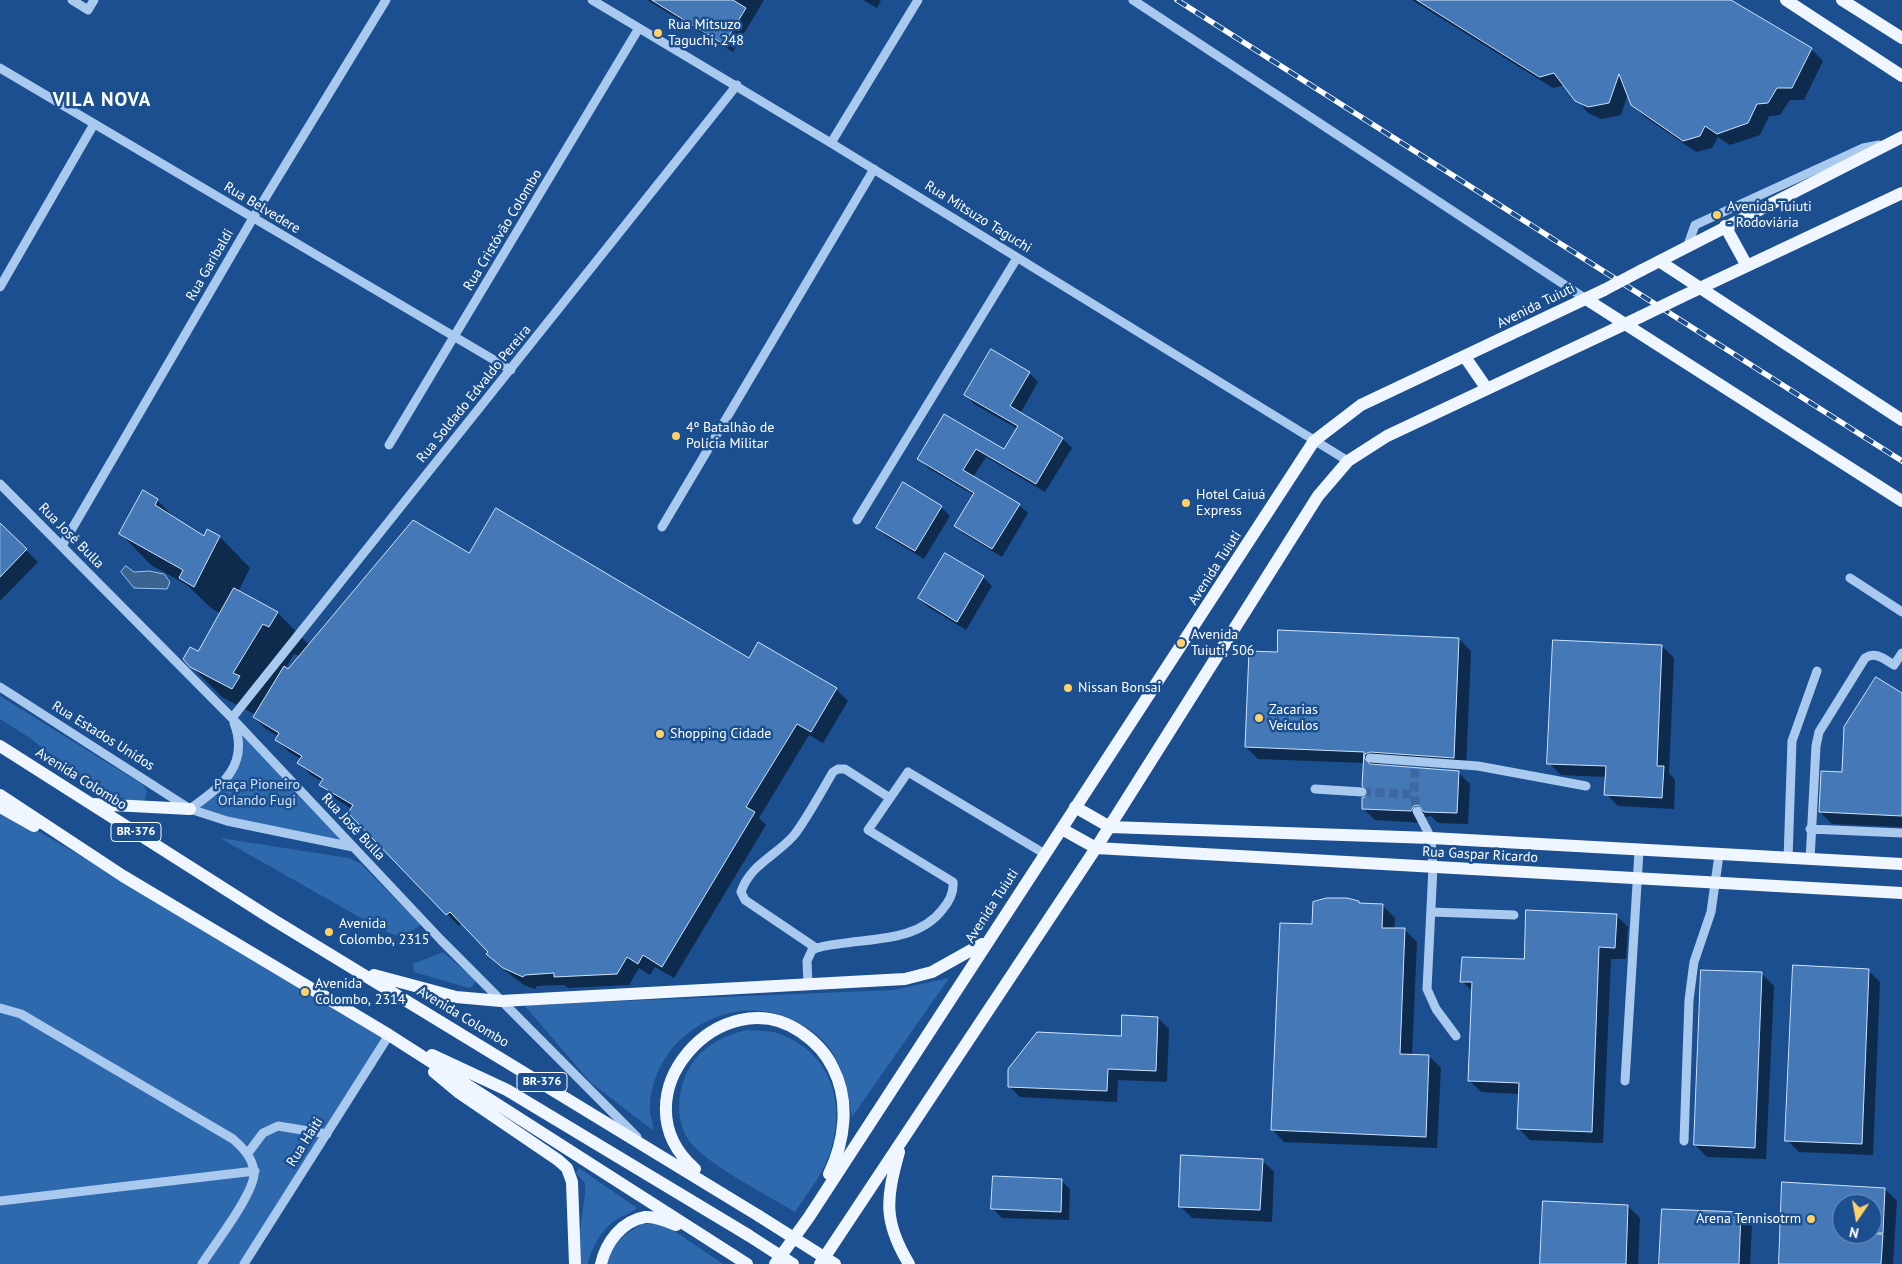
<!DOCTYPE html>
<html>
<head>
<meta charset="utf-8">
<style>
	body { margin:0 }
	#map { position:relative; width:1902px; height:1264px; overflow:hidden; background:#1b4f8f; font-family:"PT Sans",sans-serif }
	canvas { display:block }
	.north { position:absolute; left:1832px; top:1194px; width:50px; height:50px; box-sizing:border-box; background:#1b4f8f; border:1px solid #7695bc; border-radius:50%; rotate:192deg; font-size:14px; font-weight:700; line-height:20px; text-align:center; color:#fff }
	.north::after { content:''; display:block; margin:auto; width:18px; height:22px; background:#ffd166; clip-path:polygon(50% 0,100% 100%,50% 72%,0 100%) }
</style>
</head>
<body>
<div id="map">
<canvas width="1902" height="1264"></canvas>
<div class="north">N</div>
</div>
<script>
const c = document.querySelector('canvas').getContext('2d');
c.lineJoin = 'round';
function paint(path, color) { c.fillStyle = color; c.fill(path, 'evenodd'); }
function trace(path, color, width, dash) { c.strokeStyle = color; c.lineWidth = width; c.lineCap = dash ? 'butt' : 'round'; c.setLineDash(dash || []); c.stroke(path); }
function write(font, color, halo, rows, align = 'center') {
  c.font = font + ' "PT Sans",sans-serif'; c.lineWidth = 5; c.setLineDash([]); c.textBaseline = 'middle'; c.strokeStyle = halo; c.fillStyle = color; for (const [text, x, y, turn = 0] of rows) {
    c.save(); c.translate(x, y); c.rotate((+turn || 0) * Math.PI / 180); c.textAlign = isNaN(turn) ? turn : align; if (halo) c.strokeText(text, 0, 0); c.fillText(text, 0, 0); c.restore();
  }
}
paint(new Path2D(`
	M0,696L143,785L147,792L145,799L139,803L102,791L72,772L30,738L0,719Z
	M232,718L353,847L190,809L237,762Z
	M0,809L389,1035L242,1264H0Z
	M220,838L349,858L361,864L421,925L401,937L382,930Z
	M443,952L475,980L474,985L469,988L414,972L413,964Z
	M949,978L852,1117C848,1092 844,1068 828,1046C815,1030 794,1018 774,1013C714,999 651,1045 650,1109C650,1116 653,1124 654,1131L591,1083L524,1005L894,990Z
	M746,1030C757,1031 770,1030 780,1034C829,1052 846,1101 831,1149C825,1172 808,1192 795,1212C769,1196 702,1162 688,1139C677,1122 677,1098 684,1080C695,1050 717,1038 746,1030Z
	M579,1168L637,1208C631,1214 623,1215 616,1220C602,1228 591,1249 588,1264H579V1239L585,1194V1183L576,1173Z
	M642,1224H664L723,1264H605C612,1242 623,1236 642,1224Z`), '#2e69ad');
const water = new Path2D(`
	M126,566L134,572L149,571L164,574L170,582L167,589L134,588L121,572Z`);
paint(water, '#3c6290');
trace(water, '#9cc4f0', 1);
paint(new Path2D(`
	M647,0H764L733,52Z
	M863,0H881L877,8Z
	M1412,0H1728L1811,49L1823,61L1804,100H1790L1780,115L1769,116L1760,135L1730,145L1718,137L1712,148L1696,152L1645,117L1632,104L1628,93L1621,115L1601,119L1588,113L1565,85L1553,88Z
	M992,351L1029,373L1038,382L1020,414L1063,439L1072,448L1045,492L986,457L973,477L1019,505L1028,513L1002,557L964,534L955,526L974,495L928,468L919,459L945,415L1005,451L1018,429L974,404L966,395Z
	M157,500L178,521L205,538L208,530L220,537L250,568L238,592L278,613L309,645L469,555L749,660L836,689L848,701L823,743L809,735L759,818L766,825L674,978L655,967L650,975L639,968L629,985L568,988L564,985L537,986L535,989L524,985L504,970L462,923L459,926L349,813L352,809L333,797L321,785L323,782L311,775L299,763L301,759L289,752L277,740L279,737L266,729L254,717L256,715L222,697L184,659L199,653L221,614L211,608L187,585L151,565L121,534ZM294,654L300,656L288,670L285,669Z
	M941,507L950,516L924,559L886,536L877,528Z
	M0,525L38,562L0,601Z
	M983,577L992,586L966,630L928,607L919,598Z
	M1459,639L1471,651L1466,769L1383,763L1377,766L1458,772L1470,784L1468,824L1438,823L1431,816L1426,817L1423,823L1375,820L1363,808L1370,792L1364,763L1258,759L1246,747L1278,654Z
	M1662,646L1674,658L1669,773L1675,780L1674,809L1618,806L1606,794V777L1561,775L1549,763Z
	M1902,695V827L1832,824L1820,812L1843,774Z
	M1358,902L1361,905L1383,906L1395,918L1394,929L1405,930L1417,942L1412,1055L1429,1056L1441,1068L1437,1148L1284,1142L1272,1129L1313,926Z
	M1616,915L1628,927L1626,959H1611L1603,1143L1530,1140L1518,1128L1519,1094L1481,1092L1469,1080L1473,992L1462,981L1525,960Z
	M1868,970L1880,982L1873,1155L1799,1152L1787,1140Z
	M1762,974L1774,986L1766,1159L1707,1157L1695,1145Z
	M1158,1018L1169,1029L1167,1082L1118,1080L1117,1102L1020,1097L1009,1086L1123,1037Z
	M1262,1160L1274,1172L1272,1222L1192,1218L1180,1206Z
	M1061,1180L1070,1189L1069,1220L1002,1218L993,1209Z
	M1784,1183L1885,1189L1897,1201L1893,1264H1780ZM1842,1204H1872V1234H1842Z
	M1628,1206L1640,1218L1638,1264H1541Z
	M1740,1214L1752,1225L1750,1264H1660Z`), '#0007');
const building = new Path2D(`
	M652,0H733L746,8L724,44Z
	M1417,0H1731L1812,48L1792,88H1777L1768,103L1757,104L1748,123L1717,134L1705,126L1700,136L1683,141L1631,105L1619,74L1609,103L1588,107L1575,101L1554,73L1540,77Z
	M991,349L1030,372L1010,406L1063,438L1036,484L976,449L963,470L1020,504L992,549L954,526L974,493L917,459L944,414L1004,449L1018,426L964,395Z
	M903,482L942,506L915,551L876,528Z
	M143,490L158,499L155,505L204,536L207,529L220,536L194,587L179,578L183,570L119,534Z
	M496,508L749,658L758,642L837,688L811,732L797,724L746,807L755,812L662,967L643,955L638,964L627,957L617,974L554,977V973L525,975L523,977L503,968L491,958L486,954L488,952L450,912L446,915L348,813L353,805L319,785L323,779L297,763L302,756L275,740L279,733L253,717L284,666L288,669L413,520L469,553Z
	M0,523L27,549L0,577Z
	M945,553L984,576L957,622L918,598Z
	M234,588L278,612L269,627L263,624L233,673L240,676L232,689L190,667L183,659L190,647L198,651Z
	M1278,630L1459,638L1454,758L1370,752L1365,754L1364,758L1370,764L1459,771L1457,813L1424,812L1418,805L1414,806L1411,811L1362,809V798L1367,796L1368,792L1362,786L1364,752L1245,747L1249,651L1277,652Z
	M1553,640L1662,645L1657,766H1664L1662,798L1604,795L1606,766L1547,764Z
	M1876,677L1902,693V816L1819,812L1821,771L1842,772L1844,727Z
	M1327,898H1347L1359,901V903L1383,904L1382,928H1405L1400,1054L1429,1055L1426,1137L1271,1130L1280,923L1312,924L1313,902Z
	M1526,910L1617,914L1615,948L1599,947L1592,1132L1517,1129L1519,1083L1468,1081L1472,982H1460L1462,957L1524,959Z
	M1793,965L1869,969L1862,1144L1785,1141Z
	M1701,970L1762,972L1755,1148L1694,1145Z
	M1122,1015L1158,1017L1156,1071L1108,1069L1107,1091L1008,1087V1069L1037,1032L1121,1036Z
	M1181,1155L1263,1159L1260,1210L1179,1207Z
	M993,1176L1062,1179L1061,1212L991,1209Z
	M1782,1182L1885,1188L1883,1233H1872V1204H1842V1234H1883L1881,1264H1779Z
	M1543,1201L1628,1205L1626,1264H1540Z
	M1662,1209L1741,1212L1739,1264H1659Z`);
paint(building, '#4478b7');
trace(building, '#cfe3fa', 1);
trace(new Path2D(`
	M1415,769L1414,794L1417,811
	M1362,792L1414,794`), '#3d69a0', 9, [9, 4.5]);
trace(new Path2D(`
	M72,0L88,10L94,0
	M592,0L831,143L1348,461
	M1133,0L1586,299
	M0,68L511,370
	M831,143L918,0
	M1688,245L1695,225L1863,148L1879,145
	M0,287L94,124
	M389,445L639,28
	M0,484L232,718L441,940L637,1137
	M857,520L1017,258
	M662,527L874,169
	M62,546L253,218L386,0
	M1850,578L1902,612
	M0,687L190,809L227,821L353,847
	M232,718L737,85
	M1370,758L1478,766L1586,786
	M1315,789L1362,792
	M190,809C222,786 250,765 234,723
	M1417,811L1431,838L1433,867L1427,989L1436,1009L1456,1036
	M1810,829L1902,833
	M1788,859L1792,741L1817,671
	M1810,860L1816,746L1819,732L1865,658C1876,651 1884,659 1894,665L1902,653
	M1431,912L1514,915
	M816,948L745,900L741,892C750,864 778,855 795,834C809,815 821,792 833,772L838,769H845L890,798
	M808,985L807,961L812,950C820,946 829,945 838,944C873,938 918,941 942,910C949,902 954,892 953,882L868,830L908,772L1045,854
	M0,1008L21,1014L233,1139C243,1148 252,1157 254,1171C257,1190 214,1245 202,1264
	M1625,1081L1639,851
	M1684,1141L1689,1000L1694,962L1711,912L1719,855
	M248,1153L263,1133L278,1126L327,1134
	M0,1201L255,1171
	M244,1264L389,1035`), '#a9c9ee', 9);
trace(new Path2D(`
	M1786,0L1902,76
	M1842,0L1902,38
	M1725,226L1747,266
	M1659,261L1902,420
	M1642,270L1902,137
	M1681,297L1902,193
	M1586,299L1902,501
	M1465,357L1487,389
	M0,746L272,919L759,1216
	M0,795L123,876L389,1035L747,1264
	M93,804L190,809
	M0,807L34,826
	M1075,807L1110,827L1431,838L1902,864
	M1062,829L1096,848L1902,893
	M374,975L456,997L501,1001L905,979L932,972L982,944
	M432,1055L507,1090L748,1235
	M434,1072L458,1092L558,1160L567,1168L572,1182L575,1264
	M899,1152C886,1199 883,1221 909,1264
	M695,1169C613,1097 722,977 801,1032C814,1041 826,1053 833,1068C850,1101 845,1141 829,1174
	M601,1264C606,1242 622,1221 645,1217C655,1216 667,1221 676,1225
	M775,1264L809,1217L1314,441L1361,405L1604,290
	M820,1264L1096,848L1318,496L1348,461L1387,436L1640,317`), '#f0f6ff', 12);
const rail = new Path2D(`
	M1177,0L1902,461`);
trace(rail, '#fff', 5.5);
trace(rail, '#1b4f8f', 4, [11]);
trace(new Path2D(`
	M1604,290L1642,270
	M1640,317L1681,297
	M759,1216L835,1264
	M748,1235L793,1264`), '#f0f6ff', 12);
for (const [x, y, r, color] of [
	[658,33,5,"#ffd166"],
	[1717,215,5,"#ffd166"],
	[676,436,5,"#ffd166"],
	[1186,503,5,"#ffd166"],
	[1181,643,5,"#ffd166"],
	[1068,688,5,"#ffd166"],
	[1259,718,5,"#ffd166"],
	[660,734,5,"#ffd166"],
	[329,932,5,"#ffd166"],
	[305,992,5,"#ffd166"],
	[1811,1219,5,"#ffd166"]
]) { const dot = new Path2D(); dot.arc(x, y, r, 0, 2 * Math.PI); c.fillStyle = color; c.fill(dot); trace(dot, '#1b4f8f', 2); }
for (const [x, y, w] of [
	[136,832,50],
	[542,1082,50]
]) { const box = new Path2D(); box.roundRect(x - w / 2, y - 9.5, w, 19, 4); c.fillStyle = '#1b4f8f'; c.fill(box); trace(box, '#fff', 1); }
write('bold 12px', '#fff', null, [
	["BR-376",136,832],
	["BR-376",542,1082]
]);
write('14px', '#fff', '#1b4f8f', [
	["Rua Mitsuzo",668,25],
	["Taguchi, 248",668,41],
	["Avenida Tuiuti",1727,207],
	["- Rodoviária",1727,223],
	["4º Batalhão de",686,428],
	["Polícia Militar",686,444],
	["Hotel Caiuá",1196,495],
	["Express",1196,511],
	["Avenida",1191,635],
	["Tuiuti, 506",1191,651],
	["Nissan Bonsai",1078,688],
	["Zacarias",1269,710],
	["Veículos",1269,726],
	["Shopping Cidade",670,734],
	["Avenida",339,924],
	["Colombo, 2315",339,940],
	["Avenida",315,984],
	["Colombo, 2314",315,1000],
	["Arena Tennisotrm",1801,1219,"right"]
], 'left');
write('14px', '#fff', '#1b4f8f', [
	["Rua Belvedere",262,208,31],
	["Rua Mitsuzo Taguchi",978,217,32],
	["Rua Cristóvão Colombo",503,230,-59],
	["Rua Garibaldi",210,265,-60],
	["Avenida Tuiuti",1536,306,-26],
	["Rua Soldado Edvaldo Pereira",474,394,-51],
	["Rua José Bulla",71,536,45],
	["Avenida Tuiuti",1215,568,-57],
	["Rua Estados Unidos",103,736,32],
	["Avenida Colombo",81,779,32],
	["Rua José Bulla",353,827,47],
	["Rua Gaspar Ricardo",1480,855,3],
	["Avenida Tuiuti",992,906,-57],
	["Avenida Colombo",463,1017,31],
	["Rua Haiti",305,1142,-58]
]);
write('14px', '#cfe3fa', '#1b4f8f', [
	["Praça Pioneiro",257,785],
	["Orlando Fugi",257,801]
]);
c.letterSpacing = '1px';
write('bold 19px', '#fff', '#1b4f8f', [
	["VILA NOVA",102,101]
]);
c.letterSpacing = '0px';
</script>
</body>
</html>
